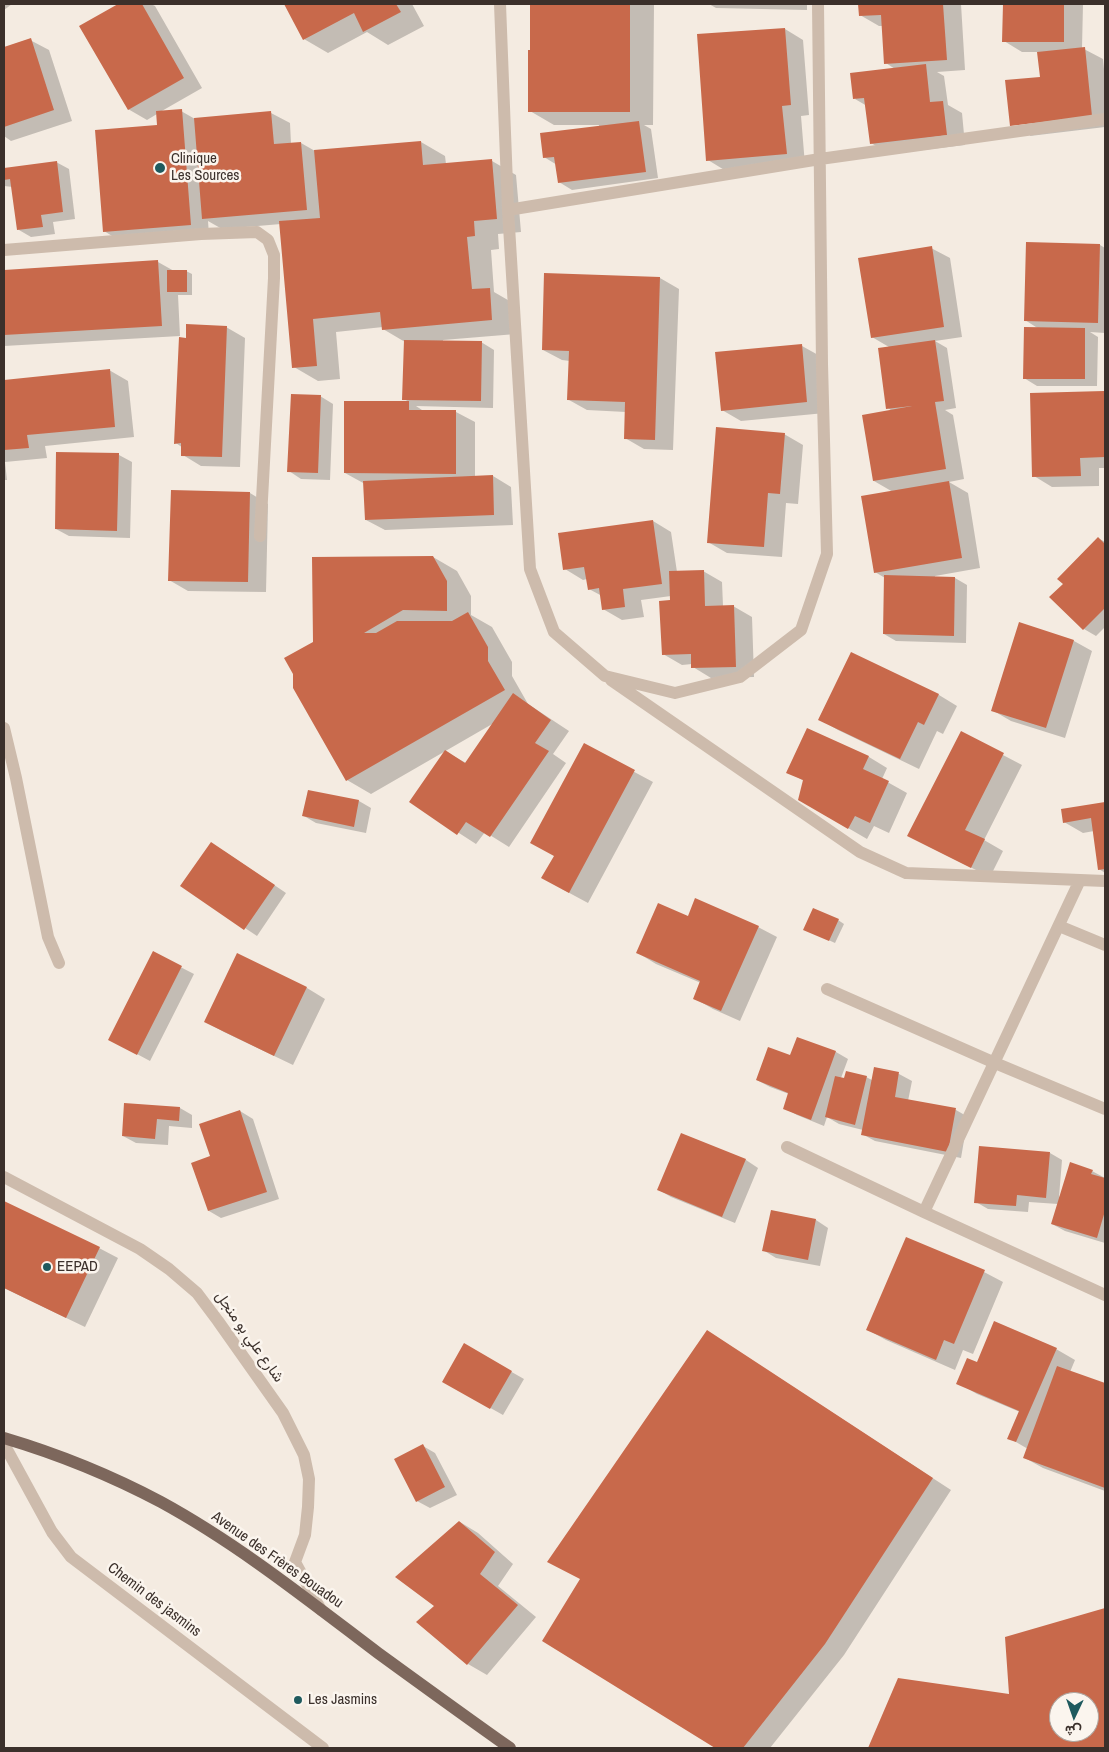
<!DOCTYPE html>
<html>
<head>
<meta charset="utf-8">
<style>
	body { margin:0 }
	#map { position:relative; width:1109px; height:1752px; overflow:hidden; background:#f4ebe1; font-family:"Archivo Narrow",Vazirmatn,sans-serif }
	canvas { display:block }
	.frame { position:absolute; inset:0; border:5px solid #3b302b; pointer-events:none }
	.north { position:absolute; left:1049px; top:1692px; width:50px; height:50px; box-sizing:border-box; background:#fbf5ee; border:1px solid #aea6a0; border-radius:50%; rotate:183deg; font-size:14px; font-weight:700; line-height:20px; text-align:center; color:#3b302b }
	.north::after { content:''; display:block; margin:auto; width:18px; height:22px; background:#1f5a5e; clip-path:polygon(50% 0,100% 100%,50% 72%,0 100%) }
</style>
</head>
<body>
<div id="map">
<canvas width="1109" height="1752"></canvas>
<div class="frame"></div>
<div class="north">ش</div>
</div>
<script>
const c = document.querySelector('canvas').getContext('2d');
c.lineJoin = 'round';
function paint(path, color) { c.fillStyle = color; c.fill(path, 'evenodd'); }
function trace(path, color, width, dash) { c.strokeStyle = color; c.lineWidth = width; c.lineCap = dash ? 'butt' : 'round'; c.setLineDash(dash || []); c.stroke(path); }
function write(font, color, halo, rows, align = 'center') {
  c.font = font + ' "Archivo Narrow",Vazirmatn,sans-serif'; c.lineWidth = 5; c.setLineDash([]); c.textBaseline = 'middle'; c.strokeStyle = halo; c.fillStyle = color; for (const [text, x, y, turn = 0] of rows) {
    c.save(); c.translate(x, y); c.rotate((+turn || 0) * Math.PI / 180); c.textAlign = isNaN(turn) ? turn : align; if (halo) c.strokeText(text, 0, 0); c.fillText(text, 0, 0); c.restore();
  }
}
paint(new Path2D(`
	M4,4H12L4,10Z
	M120,4H151L155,6L202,88L160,112L181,111L195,119L271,113L290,123L291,144L301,143L315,151L421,142L445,156L446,164L492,161L516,175L521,232L498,234L499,249L491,250L494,292L513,303L516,334L443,340V342H481L494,350L493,408L416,406L425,412H456L475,422V477L493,476L511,487L513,525L385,530L366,520L365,484L345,473L409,402L404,399L405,342L383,329V327L336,332L340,379L318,381L294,367L281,224L222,229L208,221L209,235L122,242L104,231L158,126L157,114L147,120L128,109L81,26Z
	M285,4H412L424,26L388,45L367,32L328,53L304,39Z
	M531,4H654L653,125H644L651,129L658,178L572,190L559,182L557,165L544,157L599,127V125H554L530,111Z
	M709,4H807V10L716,8Z
	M859,4H961L965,70L937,72L944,76L948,105L962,113L965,145L890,154L871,143L867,106L855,99L895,69L886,63L883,26H879L860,15Z
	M1004,4H1083L1082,48L1103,59L1105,79V127L1030,136L1041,78L1038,52H1022L1004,41Z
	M785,29L803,40L809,115L801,116L805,165L726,171L708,160Z
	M30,40L49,50L72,121L11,141L4,136V48Z
	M56,162L69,169L75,219L53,222L55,234L31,237L19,230L13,187L4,186V169Z
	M1027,243L1100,245L1105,248V333L1090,332L1098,337L1097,386H1037L1024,378L1039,329L1025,320Z
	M931,248L950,258L962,337L935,341L947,348L956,408L945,410L953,415L964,479L949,482L968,493L980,568L935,576V577L955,578L967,585L966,643L896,641L884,634L885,578L875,572L893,492L874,481L892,411L888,408L889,347L872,337Z
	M158,262L174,271H186L192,274V295H178L180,336L4,346V271Z
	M545,274L660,278L679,289L673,450L644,449L625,438L626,412L587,410L569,400L570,361L562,360L543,350Z
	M226,327L245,338L240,467L201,466L183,455V448L176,443L187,339Z
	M802,346L820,356L825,413L741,421L722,410Z
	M109,370L128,381L134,437L45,446L47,458L5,462L7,480H4V381Z
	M1103,392L1105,393V468H1099V486L1052,487L1034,476Z
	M320,396L333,404L330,480L301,479L289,471Z
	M784,434L803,445L798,504L786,503L782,557L727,553L708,542Z
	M119,455L132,462L130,538L69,536L56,529Z
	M250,493L268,504L266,592L188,591L169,580Z
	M653,521L671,532L677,572L703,571L722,582L723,606H733L752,617L754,677L711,678L693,667L692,664L682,665L663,654L671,596L641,600L644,617L622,620L603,609L602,596L589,589L587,579L583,580L565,569Z
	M1098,538L1105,542V627L1096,636L1084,629L1051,597L1064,584Z
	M433,557L457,571L471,596V615L492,627L512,662V676L528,704L569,731L553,754L566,763L509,847L485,832L476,844L411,802L446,752L466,763L494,723L371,794L347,780L314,642Z
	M1020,623L1074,641L1092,651L1065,738L1011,721L992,710Z
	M851,654L939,695L957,706L943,734L937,731L919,769L838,730L819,719Z
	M808,729L869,757L887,768L882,779L907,793L889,833L874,826L867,839L800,800L804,781L788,772Z
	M961,733L1022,765L984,840L1003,851L990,877L928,846Z
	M584,745L653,782L588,903L562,889L555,856Z
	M308,791L359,801L371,808L366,833L316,823L304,816Z
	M1105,804V873L1099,869L1094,831L1083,833L1064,822L1062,810Z
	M224,851L286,893L257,936L182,886Z
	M688,918L758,927L777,937L740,1021L713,1009L694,998L701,983L656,964L638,953Z
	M838,920L844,924L835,943L811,932Z
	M153,953L194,974L150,1061L122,1046Z
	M238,955L307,988L325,999L293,1065L224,1032L206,1022Z
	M797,1038L836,1052L848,1059L841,1078L866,1077L872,1080L875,1069L899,1074L912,1081L908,1101L956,1110L968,1117L961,1158L875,1141L862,1134L863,1130L839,1124L827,1117L824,1126L797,1115L784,1108L789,1094L770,1087L757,1080L791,1057Z
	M125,1105L180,1108L192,1115V1128L169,1126L168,1145L136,1143L123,1136Z
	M240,1111L253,1119L279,1199L221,1218L209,1211Z
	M682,1134L746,1160L758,1168L735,1223L671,1197L659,1190Z
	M1050,1153L1062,1160L1059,1197L1092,1171L1105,1178V1243L1065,1231L1052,1224L1058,1204L1029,1202L1028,1212L988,1209L976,1202Z
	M4,1202L99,1248L118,1258L85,1327L4,1288Z
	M772,1211L816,1220L828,1228L820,1266L776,1258L763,1250Z
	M906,1239L984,1272L1003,1282L973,1354L963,1350L955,1370L886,1340L868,1330Z
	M707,1331L951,1490L844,1655L770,1748H718L544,1640L581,1579Z
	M464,1345L524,1379L503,1415L444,1382Z
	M1056,1349L1075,1360L1070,1372L1105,1385V1491L1043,1468L1025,1458L1028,1449L1009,1438L1020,1412L977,1394L958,1383L977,1364Z
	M423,1446L435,1453L457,1495L430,1508L417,1501Z
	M460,1522L478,1533L513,1564L498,1586L536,1617L487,1675L468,1664L418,1622L436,1606Z
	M1105,1609V1748H870L899,1679L1010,1696L1006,1638ZM1059,1702H1089V1732H1059Z`), '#0003');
paint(new Path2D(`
	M118,4H142L184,78L128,110L79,26Z
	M284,4H396L401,12L363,32L354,13L303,40Z
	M530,4H630V112H528V50H530Z
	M858,4H943L947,60L884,64L881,15L859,16Z
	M1003,4H1064V42H1002Z
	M785,28L791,105L782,106L787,154L706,161L697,34Z
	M31,38L54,110L4,127V47Z
	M1085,47L1092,116L1010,126L1005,80L1040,77L1037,52Z
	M926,64L930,102L943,101L947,135L870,144L864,98L853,99L850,73Z
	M182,109L191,225L103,232L95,130L157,125L156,111Z
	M271,111L274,144L301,142L307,210L202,219L194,118Z
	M639,121L646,172L558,183L554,157L543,158L540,133Z
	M421,141L423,165L492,159L497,219L474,221L475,236L467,237L472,289L490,288L492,320L382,330L380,312L313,319L317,366L292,368L279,221L320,218L314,150Z
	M57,161L63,212L41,215L43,227L17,230L10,179L4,180V168Z
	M1026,242L1100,244L1098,323L1024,321Z
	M932,246L944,327L871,338L858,258Z
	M158,260L162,326L4,335V270Z
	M167,270H187V292H167Z
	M544,273L660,277L655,440L624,439L625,402L567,400L569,351L542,350Z
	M186,324L227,326L222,457L181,456V443L174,444L179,337L186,338Z
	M1024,327L1085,328V379H1023Z
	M404,340L482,341L481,401L402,400Z
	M935,340L944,401L935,402L946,469L873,481L862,415L912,406L886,409L878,348Z
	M802,344L807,402L721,411L715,352Z
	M110,369L115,427L27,435L29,448L4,450V380Z
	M1104,391L1105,457L1080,458L1081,476L1032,477L1030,393Z
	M291,394L321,395L318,473L287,472Z
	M344,401H409V410H456V474L344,473Z
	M716,427L785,433L780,494L768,493L764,547L707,543Z
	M56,452L119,453L117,531L55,529Z
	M493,475L494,515L365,520L363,481Z
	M949,481L962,558L874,573L861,496Z
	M171,490L250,492L248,582L168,581Z
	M653,520L662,584L623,589L625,607L602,610L599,588L588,590L584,567L563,570L558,533Z
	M1098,537L1105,544V608L1083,630L1049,597L1063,584L1057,579Z
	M433,556L447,581V611L403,610L364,633H376L397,621H452L468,612L488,647V661L505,690L346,781L293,688V674L284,658L313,642L312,557Z
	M704,570L705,606L734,605L736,667L691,668V654L662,655L659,601L670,600L669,571Z
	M884,575L955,577L954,636L883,634Z
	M1019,622L1074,640L1046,728L991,711Z
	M851,652L939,694L924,725L918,722L900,759L818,720Z
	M513,693L551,720L535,743L549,751L490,837L466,822L457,835L409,802L445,750L465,763Z
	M807,728L869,756L863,769L889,781L870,823L855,816L848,829L798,800L803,780L786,773Z
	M961,731L1004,753L965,830L985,839L971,868L907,836Z
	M584,743L635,770L569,893L541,878L554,856L530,843Z
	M308,790L359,800L354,827L302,816Z
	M1105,802V869L1098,870L1091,818L1063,823L1061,809Z
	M211,842L275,885L244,930L180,886Z
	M695,898L759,926L721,1011L693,999L700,981L636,953L658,903L688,916Z
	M813,908L839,919L829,941L803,930Z
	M153,951L182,966L137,1055L108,1040Z
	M237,953L307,987L274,1056L204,1022Z
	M797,1037L836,1051L811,1120L783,1109L788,1093L756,1080L768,1047L790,1055Z
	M874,1067L899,1072L895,1097L956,1108L948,1152L861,1135Z
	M846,1071L867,1076L855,1125L825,1117L835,1076L844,1078Z
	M124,1103L180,1107L179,1121L157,1119L155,1139L122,1136Z
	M240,1110L267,1192L208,1211L191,1163L210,1156L199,1124Z
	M681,1133L746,1159L722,1217L657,1190Z
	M979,1146L1050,1152L1046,1198L1017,1195L1016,1206L974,1203Z
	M1070,1162L1093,1170L1091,1174L1105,1178V1211L1097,1238L1051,1224Z
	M4,1201L100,1247L66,1318L4,1288Z
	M771,1210L816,1219L808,1260L762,1251Z
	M906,1237L985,1270L954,1344L944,1340L936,1360L866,1330Z
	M994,1321L1057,1348L1016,1442L1007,1439L1019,1411L956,1384L967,1358L977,1362Z
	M707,1330L933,1478L825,1644L743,1748H715L542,1641L580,1579L547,1562Z
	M464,1343L512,1371L490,1409L442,1382Z
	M1057,1366L1105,1383V1488L1023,1458Z
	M423,1444L445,1487L416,1502L394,1459Z
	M459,1521L495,1552L480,1574L518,1605L467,1665L416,1622L434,1606L395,1577Z
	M1105,1608V1748H868L898,1678L1009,1694L1005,1637ZM1059,1702H1089V1732H1059Z`), '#c8694b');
trace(new Path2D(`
	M500,4L508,210L530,569L554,632L605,676L675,693L740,677L801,630L827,554L822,364L818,4
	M508,210L820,159L1105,119
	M4,250L201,234L257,232L268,240L274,255V278L260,536
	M611,680L860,852L906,873L1105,881
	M4,728L16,778L48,937L59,963
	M1059,926L1105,945
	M827,989L995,1063L1105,1109
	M787,1147L924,1212L1105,1295
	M4,1177L140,1249L169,1269L197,1293L218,1321L283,1413L304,1455L309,1479L308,1507L305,1535L295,1562L321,1610
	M924,1212L1080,880
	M4,1444L52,1532L71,1557L323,1748`), '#cdbbac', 12);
trace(new Path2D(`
	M4,1438C58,1454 110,1475 161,1502C238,1544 308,1600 378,1653C422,1685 466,1717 510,1748`), '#7d675c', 12);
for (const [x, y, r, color] of [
	[160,168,6,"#1f5a5e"],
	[47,1267,5,"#1f5a5e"],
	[298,1700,5,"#1f5a5e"]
]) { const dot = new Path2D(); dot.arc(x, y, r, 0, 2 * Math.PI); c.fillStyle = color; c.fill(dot); trace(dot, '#fbf5ee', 2); }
write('15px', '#3b302b', '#fbf5ee', [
	["Clinique",171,159],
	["Les Sources",171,176],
	["EEPAD",57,1267],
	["Les Jasmins",308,1700]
], 'left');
write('15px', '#3b302b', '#fbf5ee', [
	["شارع علي بو منجل",249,1337,55],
	["Avenue des Frères Bouadou",277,1560,35],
	["Chemin des jasmins",154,1600,37]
]);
</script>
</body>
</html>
